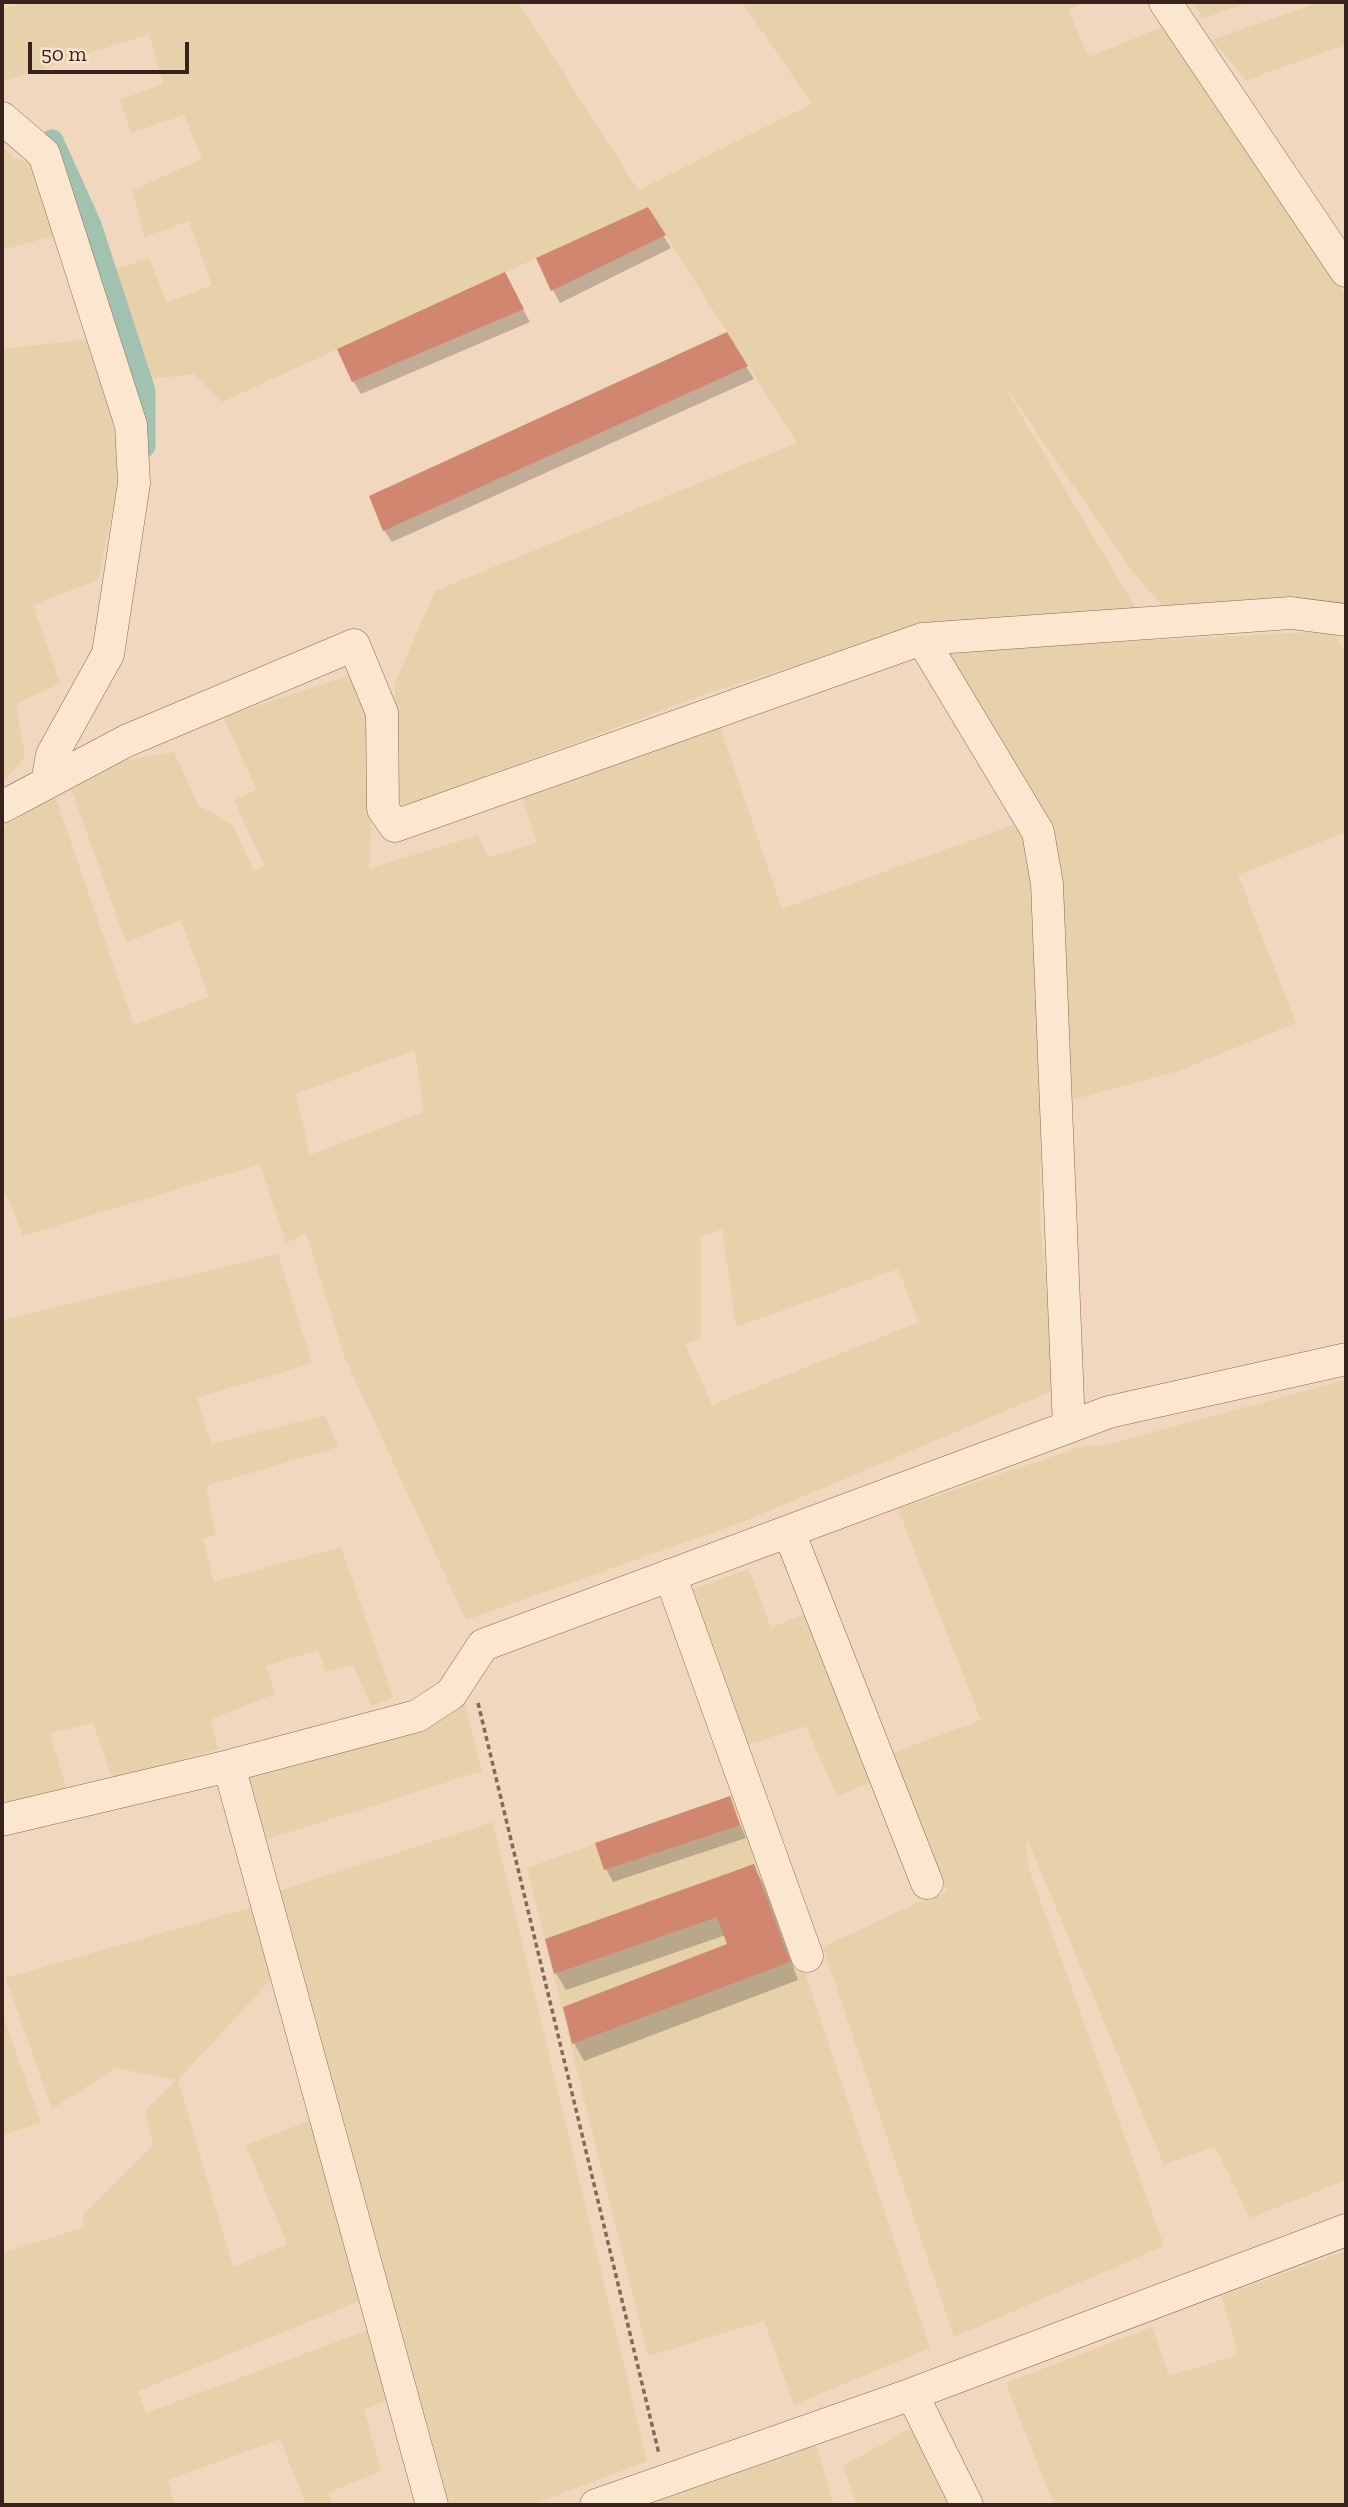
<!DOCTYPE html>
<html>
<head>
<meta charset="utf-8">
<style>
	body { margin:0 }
	#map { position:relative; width:1348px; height:2507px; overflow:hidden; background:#f0d7bd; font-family:"Zilla Slab",serif }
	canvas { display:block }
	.frame { position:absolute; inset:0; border:4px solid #37231b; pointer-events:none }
	.scale { position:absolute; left:28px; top:42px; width:161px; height:32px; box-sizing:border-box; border:4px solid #37231b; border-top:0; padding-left:9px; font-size:21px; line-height:24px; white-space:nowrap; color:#37231b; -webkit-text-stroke:5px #f7e3cd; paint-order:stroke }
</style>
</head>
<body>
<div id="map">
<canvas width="1348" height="2507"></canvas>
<div class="frame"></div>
<div class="scale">50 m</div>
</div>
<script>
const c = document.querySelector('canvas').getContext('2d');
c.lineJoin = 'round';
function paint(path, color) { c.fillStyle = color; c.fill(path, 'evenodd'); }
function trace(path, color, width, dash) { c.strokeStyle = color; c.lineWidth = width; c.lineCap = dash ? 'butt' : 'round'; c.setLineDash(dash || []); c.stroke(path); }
paint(new Path2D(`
	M23,2H518L638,190L812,104L742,2H1087L1068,10L1089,57L1165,26L1346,296V608L1163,606L1132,571L1000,379L1137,611L917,629L716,690L404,807L394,792L395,683L435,591L797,443L648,207L222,402L195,374L150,379L116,269L149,258L167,303L212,285L189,221L144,237L133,190L202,159L184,115L131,133L120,100L163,84L149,34L2,82V9Z
	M1190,2H1251L1204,18Z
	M1321,2H1346V45L1246,80L1212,40Z
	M2,147L15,159L36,163L57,235L2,250Z
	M90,339L118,427L116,496L98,580L33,605L60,683L16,704L25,757L2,783V349Z
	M1333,631L1346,653V832L1238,875L1296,1023L1178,1071L1072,1100L1059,885L946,651Z
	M351,675L367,714L371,834L369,869L478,835L488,857L537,843L521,794L720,727L782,909L1019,823L1030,872L1041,1107L1040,1217L1055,1390L745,1521L466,1620L345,1358L306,1233L286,1243L260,1164L23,1236L2,1183V828L55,796L134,1025L209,997L181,920L126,942L70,786L106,764L174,752L199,806L232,824L254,871L264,865L234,800L257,790L223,717ZM415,1050L424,1112L310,1155L296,1094ZM722,1229L736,1327L898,1269L919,1322L712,1405L685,1344L701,1338V1237Z
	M278,1254L312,1363L197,1398L211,1444L325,1415L338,1447L206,1486L216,1535L203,1539L214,1582L341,1547L393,1697L371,1706L353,1665L326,1672L318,1650L266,1666L275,1694L211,1719L218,1749L113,1780L93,1723L50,1733L66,1788L7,1804L2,1784V1320Z
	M1346,1380V2180L1250,2218L1215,2146L1164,2165L1026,1836L1028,1866L1164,2246L954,2337L823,1947L919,1902L947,1892L892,1753L981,1720L898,1509L1083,1446H1102Z
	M749,1569L771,1628L807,1613L873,1781L837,1796L806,1726L746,1745L691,1590Z
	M464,1700L482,1771L262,1841L244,1774Z
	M740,1793L800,1958L930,2348L794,2405L764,2321L648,2356L527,1868Z
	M493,1822L647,2461L532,2505H447L279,1891Z
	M256,1906L274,1976L178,2080L233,2267L287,2244L246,2145L315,2119L365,2299L138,2391L146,2413L373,2328L392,2398L364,2409L381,2471L328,2493L332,2505H306L280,2439L168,2480L175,2505H2V2253L85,2227L82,2216L153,2145L145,2110L177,2080L115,2068L52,2109L6,1978Z
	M2,2013L41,2123L2,2135Z
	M1346,2251V2505H1054L1006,2383L1152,2327L1169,2376L1238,2355L1222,2296Z
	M917,2425L954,2505H857L843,2466Z
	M815,2441L834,2505H635Z`), '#e6d1aa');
paint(new Path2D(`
	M647,209L671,248L560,303L553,290Z
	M511,287L530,322L361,394L353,381Z
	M726,334L754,379L392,542L384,530Z
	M729,1799L746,1838L613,1882L606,1869Z
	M753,1866L763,1883L798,1980L584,2061L574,2043L565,2008L729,1945L726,1935L566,1990L556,1973Z`), '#0003');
trace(new Path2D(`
	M52,141L90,225L144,391V446`), '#a1c1b1', 23);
paint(new Path2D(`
	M648,207L666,235L551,291L536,258Z
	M505,272L524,309L352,382L337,349Z
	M727,332L748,366L383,531L369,496Z
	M730,1796L740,1825L604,1870L595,1843Z
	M754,1864L790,1962L572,2044L563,2007L727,1944L717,1917L554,1974L545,1939Z`), '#d18670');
const minor = new Path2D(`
	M1165,2L1346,271
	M2,118L44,154L131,425L134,483L108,654L52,755L47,782
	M922,639L1038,832L1047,884L1069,1427
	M2,807L126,741L354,645L382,713L383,809L395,826L922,639L1291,613L1346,620
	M789,1532L927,1883
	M670,1575L807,1956
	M229,1766L432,2505
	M2,1820L229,1766L417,1716L451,1694L483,1645L1109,1412L1346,1359
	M912,2394L967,2505
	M596,2505L912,2394L1346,2230`);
trace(minor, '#896755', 33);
trace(new Path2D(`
	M478,1703L659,2454`), '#896755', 3.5, [5, 3.5]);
trace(minor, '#fbe6d0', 32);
</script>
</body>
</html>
